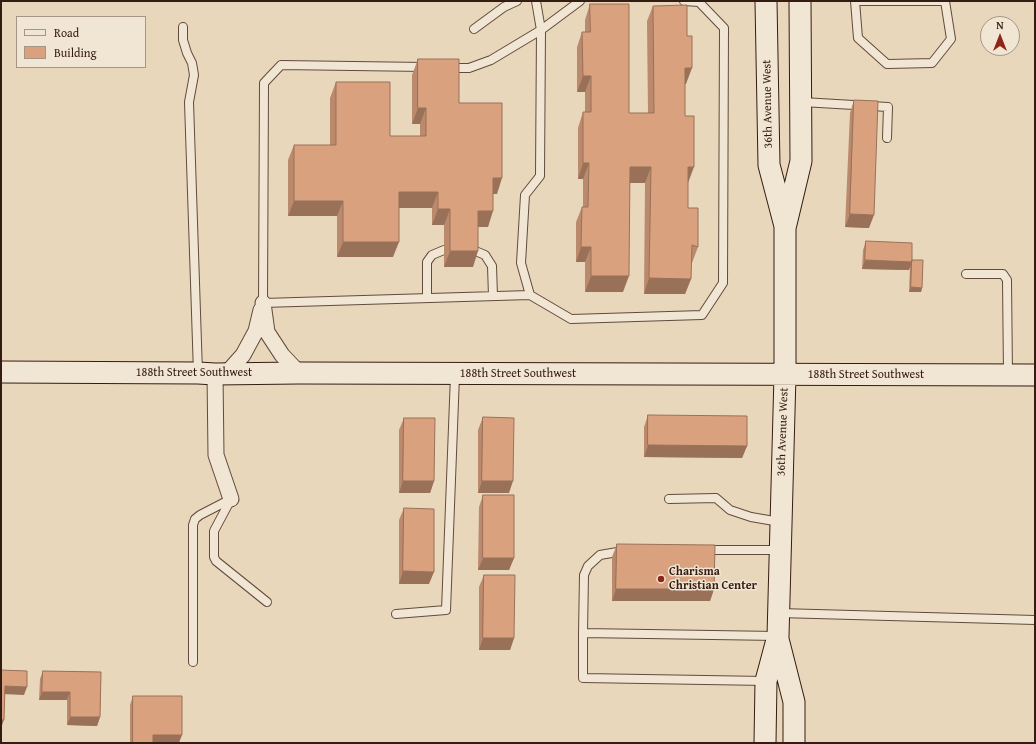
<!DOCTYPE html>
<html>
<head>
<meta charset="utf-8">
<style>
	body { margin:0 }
	#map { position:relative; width:1036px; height:744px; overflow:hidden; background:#e9d7bc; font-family:"Gentium Book Plus",serif }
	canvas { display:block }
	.frame { position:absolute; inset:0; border:2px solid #351c12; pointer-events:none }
	.legend { position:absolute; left:16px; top:16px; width:130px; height:52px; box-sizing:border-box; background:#f1e5d3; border:1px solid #a69586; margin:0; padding:5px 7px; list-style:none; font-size:12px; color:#351c12 }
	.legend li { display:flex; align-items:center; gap:8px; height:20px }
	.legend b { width:20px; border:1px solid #a69586 }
	.north { position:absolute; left:980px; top:16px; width:40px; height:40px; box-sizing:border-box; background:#f1e5d3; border:1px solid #a69586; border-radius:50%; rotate:0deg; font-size:11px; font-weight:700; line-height:16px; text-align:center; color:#351c12 }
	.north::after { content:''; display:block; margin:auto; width:14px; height:18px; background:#8f2418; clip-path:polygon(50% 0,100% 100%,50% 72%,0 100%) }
</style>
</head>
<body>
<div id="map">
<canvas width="1036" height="744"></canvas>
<div class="frame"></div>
<ul class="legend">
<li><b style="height:5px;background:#f1e5d3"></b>Road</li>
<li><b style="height:11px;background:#daa17f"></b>Building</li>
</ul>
<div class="north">N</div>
</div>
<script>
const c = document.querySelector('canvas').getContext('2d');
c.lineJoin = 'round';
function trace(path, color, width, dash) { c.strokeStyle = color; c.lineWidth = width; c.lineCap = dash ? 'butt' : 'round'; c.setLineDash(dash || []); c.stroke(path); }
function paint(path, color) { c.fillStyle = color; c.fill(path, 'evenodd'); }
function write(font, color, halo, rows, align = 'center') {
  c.font = font + ' "Gentium Book Plus",serif'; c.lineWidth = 3; c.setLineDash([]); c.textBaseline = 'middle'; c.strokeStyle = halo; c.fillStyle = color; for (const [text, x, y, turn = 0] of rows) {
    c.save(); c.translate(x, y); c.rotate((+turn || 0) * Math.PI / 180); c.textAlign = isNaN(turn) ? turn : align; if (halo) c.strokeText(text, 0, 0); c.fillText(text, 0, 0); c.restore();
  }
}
const lane = new Path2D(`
	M536,1L541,30L540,176L525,195L521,263L530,295L571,319L702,315L723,283L724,28L699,2L684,1
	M855,1L858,38L887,64L932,63L951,39L945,1H855
	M183,27V40L187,53L192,63L194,75L189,102L198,373
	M474,29L504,7L517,1
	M425,67L281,65L264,83L263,303L530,295
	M448,68H469L491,60L541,30L580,1
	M802,102L888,107L887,138
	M473,250L485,255L492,266L493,296
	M966,274H1003L1007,280L1008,375
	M427,298V262L432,255L444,250
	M231,499L214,531V557L216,561L267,602
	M669,499L716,498L730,510L751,517L780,522
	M704,550H780
	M779,613L1035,620
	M396,614L446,610L455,375
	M583,633L584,575L588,566L600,555L623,551
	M193,662V525L195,519L200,515L231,499
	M766,681L583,678V633L777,636`);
const street = new Path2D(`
	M263,303L267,332L282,355L299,373
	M215,374L216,455L231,499
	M226,374L243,355L256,331L261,310`);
const secondary = new Path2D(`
	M766,1L769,165L785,226
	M1,372L198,373L215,374L299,373L1035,375
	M778,639L794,702V743
	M765,743L766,681L778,636L785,375V228L801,161L800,1`);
trace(lane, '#624b3c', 10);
trace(street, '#624b3c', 17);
trace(secondary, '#351c12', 23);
trace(lane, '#f1e5d3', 8);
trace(street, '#f1e5d3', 15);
trace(secondary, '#f1e5d3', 21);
paint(new Path2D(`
	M590,4L629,113H648L647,21L653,6L686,84H685V116L688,183V208L698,247L692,263H691V279L685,294H644L645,183H630L623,292H585V262H576V222L582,207H583V179H578V128L583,112H585V92H577V47L582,32H585V20Z
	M418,59L459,103L497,194H493L488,227H478L473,267H444V225H432V208H399L393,257H337V216H288V160L294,145H330V98L336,82L390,136H420V124H412V75Z
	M854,100L869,228L845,227L850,113Z
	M866,241L912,260L922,288L921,292H909L910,267L909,270L862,269L863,250Z
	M648,415L747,446L742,458L644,457V427Z
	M483,417L509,493H478V430Z
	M404,418L434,481L430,493H399V430Z
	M483,495L514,558L509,570H478L479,507Z
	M404,508L429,584H399V520Z
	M617,544L714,589L710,601H612V557Z
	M484,575L514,638L510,650H479V587Z
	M43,671L101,672L100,717L97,726L67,725V700H39L40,679Z
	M133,696L179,743H130V705Z`), '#bb8a6d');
paint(new Path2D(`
	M685,68H692L686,84H679Z
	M583,76H591L585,92H577Z
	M418,108H426L420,124H412Z
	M583,163H589L583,179H578Z
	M630,167H651L645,183H624Z
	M688,167H694L688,183H682Z
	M493,178H502L497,194H488Z
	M399,192H438L432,208H393Z
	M294,201H343L337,216H288Z
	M438,209H450L444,225H432Z
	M478,211H493L488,227H473Z
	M850,214L874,215L869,228L845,227Z
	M343,242H399L393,257H337Z
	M581,247H591L585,262H576Z
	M450,251H478L473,267H444Z
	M865,260L912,262L909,270L862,269Z
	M591,276H629L623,292H585Z
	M649,278L691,279L685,294H644Z
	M911,287L922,288L921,292H909Z
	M648,445L747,446L742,458L644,457Z
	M403,481H434L430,493H399Z
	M482,481H513L509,493H478Z
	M483,558H514L509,570H478Z
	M403,571L434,572L429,584H399Z
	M616,589H714L710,601H612Z
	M483,638H514L510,650H479Z
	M5,686L27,687L24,695L2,694Z
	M42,692H70L67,700H39Z
	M70,717H100L97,726L67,725Z
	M1,720H4L1,728Z
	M153,735H182L179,743H150Z`), '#997159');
const building = new Path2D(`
	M590,4H629V113H654L653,6L687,5V36H692V68H685V116H694V167H688V208H698V247L692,245L691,279L649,278L651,167H630L629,276H591V247H581L582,207H588L589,163H583V112H591V76H583L582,32H590Z
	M418,59H459V103H502V178H493V211H478V251H450V209H438V192H399V242H343V201H294V145H336V82H390V136H426V108H418Z
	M854,100L878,101L874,215L850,214Z
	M866,241L912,243V262L865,260Z
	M912,260H923L922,288L911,287Z
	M648,415L747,416V446L648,445Z
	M483,417L514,418L513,481H482Z
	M404,418H435L434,481H403Z
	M483,495H514V558H483Z
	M404,508L434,509V572L403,571Z
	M617,544L715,545L714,589H616Z
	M484,575H515L514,638H483Z
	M1,670L27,671V687L5,686L4,720H1Z
	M43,671L101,672L100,717H70V692H42Z
	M133,696H182V735H153V743H133Z`);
paint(building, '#daa17f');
trace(building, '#997159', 1);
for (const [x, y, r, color] of [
	[661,579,4,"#8f2418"]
]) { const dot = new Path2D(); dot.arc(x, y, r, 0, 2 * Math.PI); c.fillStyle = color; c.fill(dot); trace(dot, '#f1e5d3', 1.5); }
write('12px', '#351c12', '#f1e5d3', [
	["36th Avenue West",768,104,-91],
	["188th Street Southwest",194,373],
	["188th Street Southwest",518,374],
	["188th Street Southwest",866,375],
	["36th Avenue West",783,432,-88]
]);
write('bold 12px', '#351c12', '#f1e5d3', [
	["Charisma",669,572],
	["Christian Center",669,586]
], 'left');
</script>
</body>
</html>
